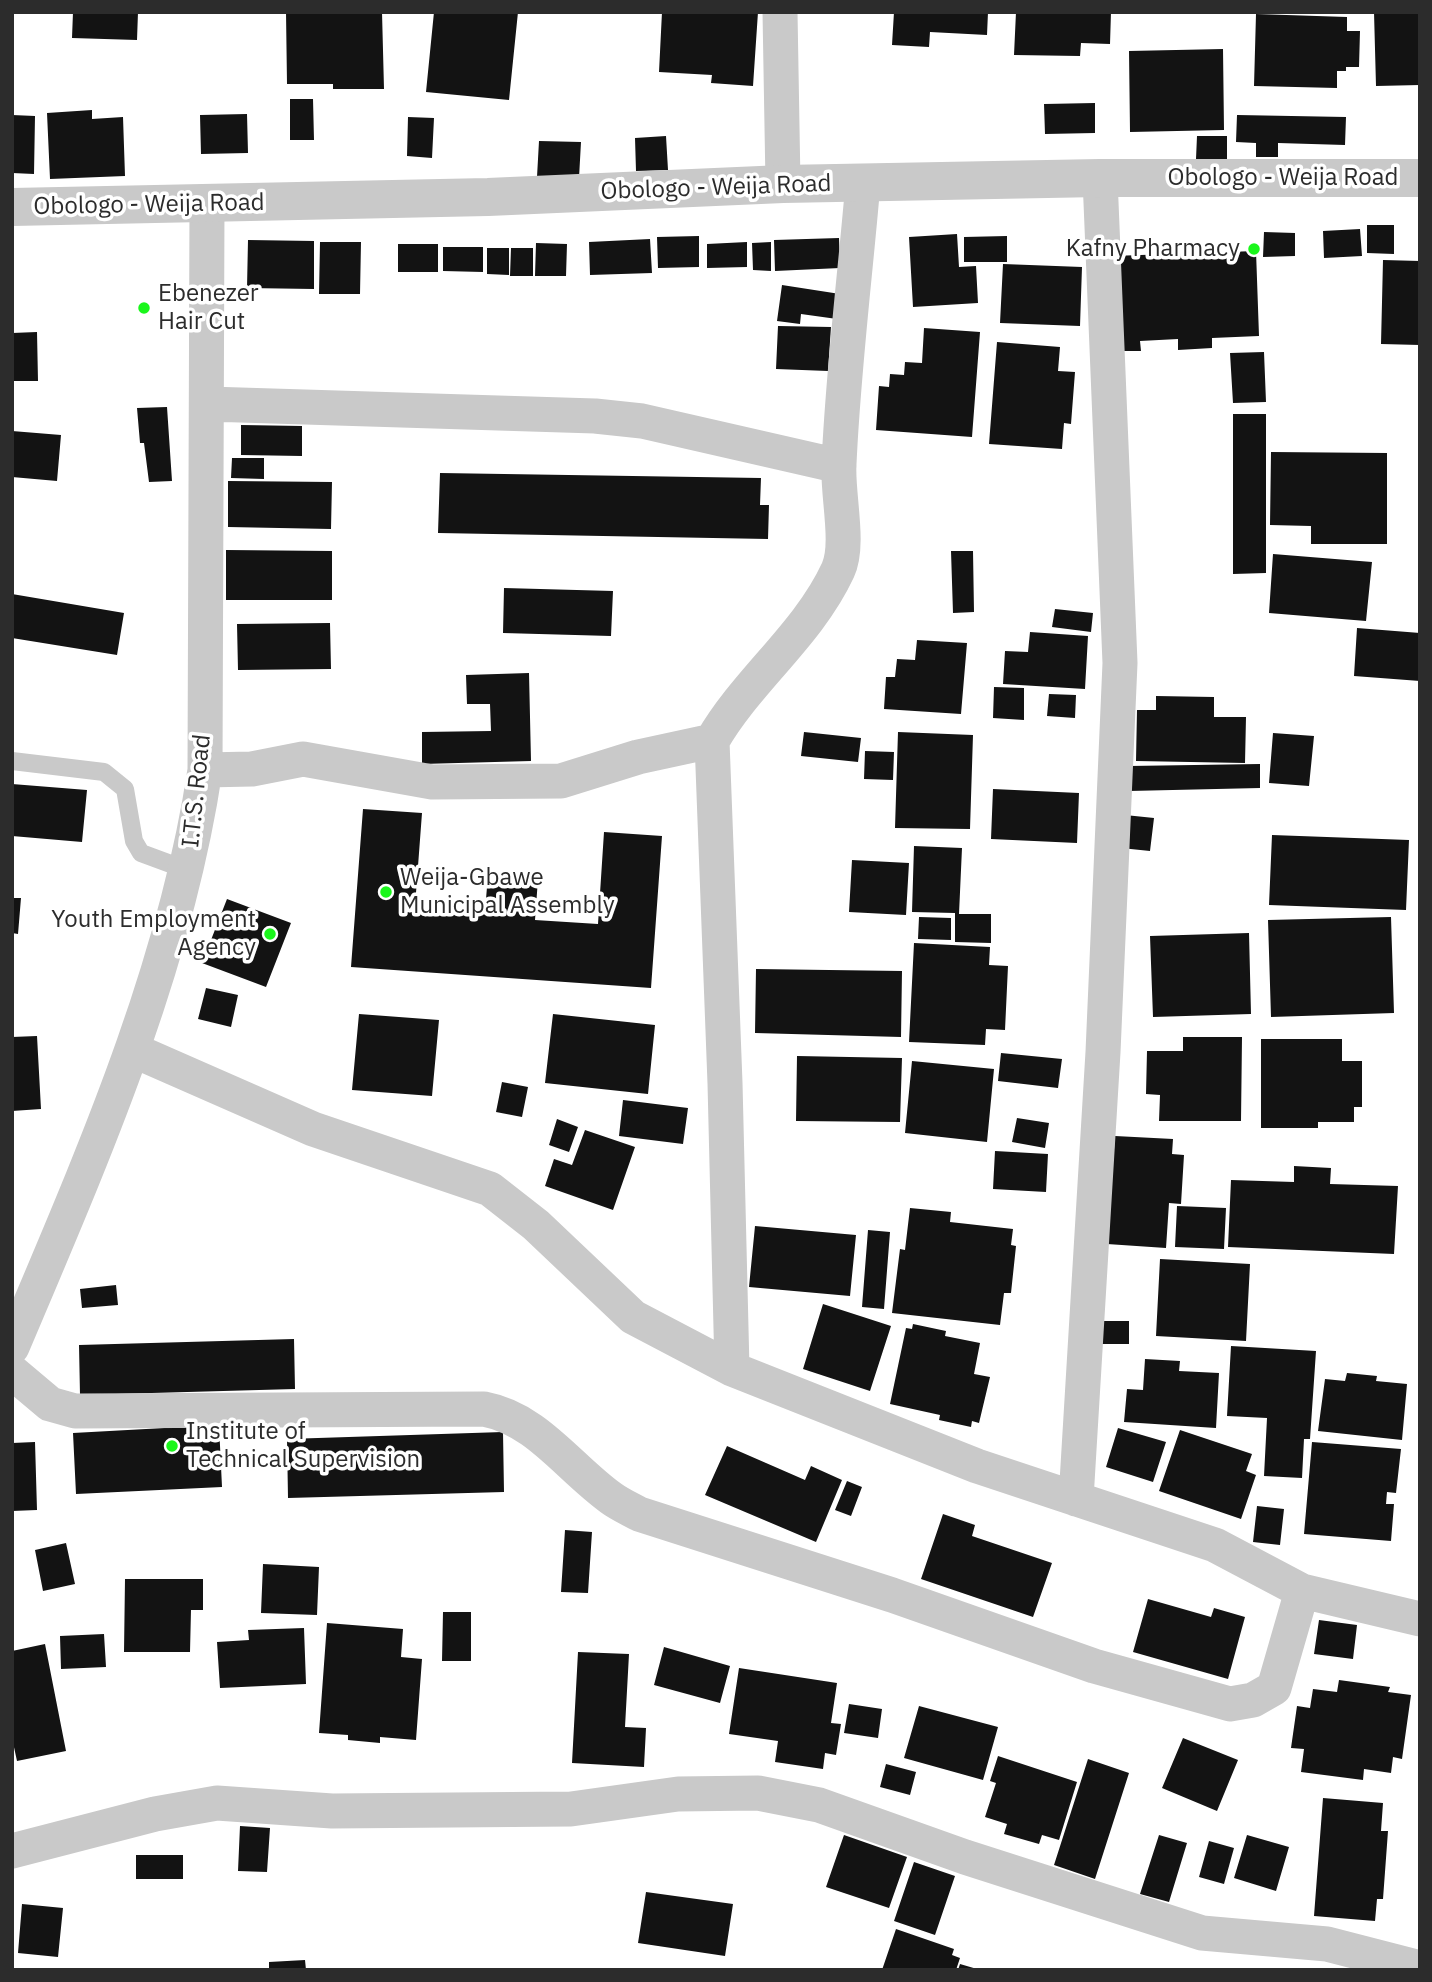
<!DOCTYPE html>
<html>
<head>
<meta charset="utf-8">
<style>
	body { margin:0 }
	#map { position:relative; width:1432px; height:1982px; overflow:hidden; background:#fff; font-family:"IBM Plex Sans",sans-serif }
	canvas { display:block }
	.frame { position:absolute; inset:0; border:14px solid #2c2c2c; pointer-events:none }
</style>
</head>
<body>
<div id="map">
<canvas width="1432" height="1982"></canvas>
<div class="frame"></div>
</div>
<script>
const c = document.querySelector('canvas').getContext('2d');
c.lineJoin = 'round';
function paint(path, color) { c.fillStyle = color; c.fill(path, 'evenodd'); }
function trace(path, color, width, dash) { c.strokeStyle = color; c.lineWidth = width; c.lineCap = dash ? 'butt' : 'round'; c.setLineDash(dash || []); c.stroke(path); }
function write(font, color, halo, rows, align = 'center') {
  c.font = font + ' "IBM Plex Sans",sans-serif'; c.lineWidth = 7; c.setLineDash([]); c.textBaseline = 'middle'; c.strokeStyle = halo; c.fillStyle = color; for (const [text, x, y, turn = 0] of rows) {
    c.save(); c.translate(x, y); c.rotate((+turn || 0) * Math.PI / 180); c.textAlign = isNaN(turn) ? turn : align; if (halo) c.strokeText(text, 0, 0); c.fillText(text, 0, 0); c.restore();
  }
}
paint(new Path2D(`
	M73,12H138L137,40L72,38Z
	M286,12H382L384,89H333V84H287Z
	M434,12H518L509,100L426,92Z
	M662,12H758L753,86L711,83L712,75L659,72Z
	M894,12H988L987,35L930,32L929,47L892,45Z
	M1016,12H1111L1110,44L1081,43L1080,56L1014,55Z
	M1374,12H1420V85L1376,86Z
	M1256,14L1347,17V31H1360L1359,67H1346V71H1337V88L1254,86Z
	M1223,49L1224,130L1130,132L1129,51Z
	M290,99H313L314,140H290Z
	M1095,103V133L1045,134L1044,104Z
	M92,110V119L123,117L125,176L50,179L47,113Z
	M247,114L248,153L201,154L200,115Z
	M12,115L35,116L34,174L12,173Z
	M1237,115L1346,117L1345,145L1278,143V157H1256V143L1236,142Z
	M408,117L434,118L432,158L407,156Z
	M666,136L668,170L636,171L635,138Z
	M1197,136H1227V159H1196Z
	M539,141L581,142L579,178L537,177Z
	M1367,225H1394V254L1367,253Z
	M1360,229L1362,256L1324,258L1323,231Z
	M1264,232L1295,233V256L1263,257Z
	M957,234L959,267L976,266L978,303L913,307L909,237Z
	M699,236V267L658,268L657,237Z
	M1007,236V262H964V237Z
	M839,238L840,268L775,271L774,240Z
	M650,239L652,273L590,275L589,242Z
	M248,240L314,241V289L247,288Z
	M320,242H361L360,294H319Z
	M747,242V267L707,268V244Z
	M771,242V271L753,270L752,243Z
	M536,243L567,244L566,276H535Z
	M398,244H438V272H398Z
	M443,247H483V272L443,271Z
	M487,248H509V275L487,274Z
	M511,248H533V276H510Z
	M1256,251L1259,336L1212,338V348L1178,350V339L1140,341L1141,351H1115L1112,256Z
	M1383,260L1420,261V345L1381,344Z
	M1003,264L1082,267L1080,326L1000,323Z
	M782,285L840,294L837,319L801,314L800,324L777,321Z
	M778,326L831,327L828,371L776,369Z
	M924,328L980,332L972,437L876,430L879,386L889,387L890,374L904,375L905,362L922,363Z
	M37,332L38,381H12V333Z
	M997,342L1060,347L1058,371L1075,372L1071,424L1064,423L1062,449L989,444Z
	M1264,352L1266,402L1233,403L1230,353Z
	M167,407L172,481L149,482L144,443H140L137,408Z
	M1233,414H1266V573L1233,574Z
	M241,425L302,426V456L241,455Z
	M12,431L61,435L57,481L12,477Z
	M1271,452L1387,453V544H1311V526L1270,525Z
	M232,458H264V479L231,478Z
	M440,473L761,478L760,505H769L768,539L438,533Z
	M228,481L332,482L331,529L228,527Z
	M226,550L332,551V600H226Z
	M951,551H973L974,612L953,613Z
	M1273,554L1372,562L1366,621L1269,613Z
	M504,588L613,591L611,636L503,633Z
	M12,594L124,613L117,655L12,638Z
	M1055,609L1093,613L1091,632L1052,627Z
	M330,623L331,669L238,670L237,624Z
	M1357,628L1420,633V681L1354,676Z
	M1030,632L1088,636L1085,689L1003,684L1005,651L1028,652Z
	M917,640L967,643L961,714L884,709L886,677H895L897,659L915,660Z
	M529,673L531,761L422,764V732L491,731L490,704H467L466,675Z
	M994,687L1024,688V720L993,718Z
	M1049,694L1076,695L1075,718L1047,716Z
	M1156,696L1214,697V717H1246L1245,763L1136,761L1137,710H1156Z
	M804,732L861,738L858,762L801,756Z
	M898,732L973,735L970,829L895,828Z
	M1273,733L1314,736L1309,786L1269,783Z
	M865,751L894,752L893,780L864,779Z
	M1260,764V788L1129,791V766Z
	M12,784L87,790L82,842L12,836Z
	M993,789L1079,793L1077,843L991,839Z
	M363,809L422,813L415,906L485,911L488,875L538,879L535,920L598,924L604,832L662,836L651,988L351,967Z
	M1125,815L1154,818L1150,851L1121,848Z
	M1272,835L1409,840L1406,910L1269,905Z
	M914,846L962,848L959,914H991V943L955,942V913L912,912Z
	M852,860L909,863L906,915L849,912Z
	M12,898H21L18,934L12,933Z
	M227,899L291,923L266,987L202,963Z
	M919,917L951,918V940L918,939Z
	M1391,917L1394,1013L1271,1017L1268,920Z
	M1249,933L1251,1014L1153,1017L1150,936Z
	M914,943L990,947L989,965L1008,966L1005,1030L986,1029L985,1045L909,1042Z
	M756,969L902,971L901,1037L755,1033Z
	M206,988L238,995L231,1027L198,1019Z
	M359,1014L439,1020L432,1096L352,1090Z
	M553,1014L655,1025L648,1094L545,1083Z
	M37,1036L41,1109L12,1111V1037Z
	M1183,1037H1242L1241,1121H1159L1160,1095L1146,1094L1147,1051H1183Z
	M1261,1039H1342V1061H1362V1107H1354V1122H1318V1128H1261Z
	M1001,1053L1062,1059L1058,1088L998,1081Z
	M797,1056L902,1058L900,1122L796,1121Z
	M912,1061L994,1069L987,1142L905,1133Z
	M502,1082L528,1087L522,1117L496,1112Z
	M623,1100L688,1108L683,1144L619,1136Z
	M1017,1118L1049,1123L1045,1148L1012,1142Z
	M557,1119L578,1127L569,1152L549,1145Z
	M585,1130L635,1147L613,1210L545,1186L554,1159L572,1165Z
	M1115,1136L1173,1139L1172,1154L1184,1155L1181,1204L1169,1203L1166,1248L1107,1244Z
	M995,1151L1048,1154L1046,1192L993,1189Z
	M1294,1166L1331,1168L1330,1184L1398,1186L1394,1254L1228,1247L1231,1180L1294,1182Z
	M1177,1206L1226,1208L1224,1249L1175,1247Z
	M910,1208L951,1212L950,1222L1013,1229L1011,1245L1016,1246L1011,1293H1004L1000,1325L892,1313L900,1249L905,1250Z
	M755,1226L856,1235L850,1296L749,1287Z
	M868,1230L890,1232L884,1309L862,1307Z
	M1160,1259L1250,1264L1246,1341L1156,1336Z
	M116,1285L118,1305L82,1308L80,1289Z
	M823,1304L891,1326L870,1391L803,1369Z
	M1098,1321H1129V1344H1098Z
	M913,1324L946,1331L945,1336L980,1343L974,1374L990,1377L979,1423L972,1421L971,1427L939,1420L940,1415L890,1404L906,1328L912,1329Z
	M294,1339L295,1389L80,1395L79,1345Z
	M1231,1346L1316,1351L1310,1439H1304L1302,1478L1264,1476L1267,1418L1227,1416Z
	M1145,1359L1180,1361L1179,1371L1219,1373L1216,1428L1124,1422L1127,1389L1143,1390Z
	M1347,1373L1377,1376L1376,1381L1407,1384L1402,1440L1318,1431L1325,1379L1345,1381Z
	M219,1425L222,1487L76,1494L73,1433Z
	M1118,1428L1166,1442L1153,1482L1106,1467Z
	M1180,1430L1252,1454L1246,1471L1256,1475L1241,1519L1159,1491Z
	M503,1432L504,1492L288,1498L287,1439Z
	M35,1442L37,1510L12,1511V1443Z
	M1312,1442L1401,1449L1396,1493L1387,1492L1386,1504H1394L1391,1541L1304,1534Z
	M727,1446L805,1480L811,1466L842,1480L816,1542L705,1495Z
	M847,1481L862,1487L851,1516L835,1510Z
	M1257,1506L1284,1509L1280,1545L1253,1542Z
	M943,1514L975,1525L972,1536L1052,1563L1033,1617L921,1579Z
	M565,1530L592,1532L588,1593L561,1592Z
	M66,1543L75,1584L43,1591L35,1550Z
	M263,1564L319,1567L317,1615L261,1613Z
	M125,1579H203V1610H191L190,1652H124Z
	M1148,1599L1211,1617L1214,1608L1245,1617L1228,1679L1133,1652Z
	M443,1612H471V1661H442Z
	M1319,1620L1357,1625L1353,1659L1314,1654Z
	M327,1623L403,1629L401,1657L422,1659L416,1740L380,1737V1743L348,1740V1735L319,1733Z
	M304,1628L306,1684L220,1688L217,1642L249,1640L248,1630Z
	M104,1634L106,1667L61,1669L60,1636Z
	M45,1644L66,1751L17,1761L12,1738V1651Z
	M664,1647L730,1666L720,1703L654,1685Z
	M578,1652L629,1654L625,1727L646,1728L644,1767L572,1763Z
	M739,1668L837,1683L831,1723L841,1724L836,1755L825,1753L823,1769L775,1762L778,1741L729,1734Z
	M1339,1680L1390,1687L1388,1692L1411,1695L1402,1759L1393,1757L1391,1773L1364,1769L1363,1780L1301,1772L1304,1749L1291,1748L1297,1706L1310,1708L1313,1689L1337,1692Z
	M849,1704L882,1709L878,1738L844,1733Z
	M919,1706L998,1727L983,1780L904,1758Z
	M1183,1738L1238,1760L1217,1811L1162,1788Z
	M998,1756L1077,1782L1059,1840L1042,1835L1039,1844L1004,1834L1007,1824L985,1817L996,1783L990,1781Z
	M1088,1759L1129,1773L1095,1879L1054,1865Z
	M886,1764L916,1772L910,1795L880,1787Z
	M1323,1798L1383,1803L1381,1831H1388L1383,1899H1377L1375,1921L1314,1916Z
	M240,1826L270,1828L267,1872L238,1871Z
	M844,1835L907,1857L889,1908L826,1887Z
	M1159,1835L1187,1843L1169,1902L1140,1894Z
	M1247,1835L1289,1847L1276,1891L1234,1878Z
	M1209,1841L1234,1848L1224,1884L1199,1877Z
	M136,1855H183V1879H136Z
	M914,1862L955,1876L935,1935L894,1921Z
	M646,1892L733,1904L725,1956L638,1943Z
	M22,1904L63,1908L58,1957L18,1953Z
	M896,1929L954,1949L952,1955L960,1958L956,1970H882Z
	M305,1960L306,1970H269V1962Z
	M960,1964L977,1969V1970H958Z`), '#131313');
trace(new Path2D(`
	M12,761L104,772L125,789L134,841L141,853L187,870`), '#c9c9c9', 18);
trace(new Path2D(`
	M780,12L783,184
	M208,404L595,416L642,421L839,466
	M205,770L252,769L303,759L432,782L561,781L638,757L712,741
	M133,1050L313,1129L490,1189L536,1225L633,1317L732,1369L977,1466L1215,1545L1302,1591L1420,1619
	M12,1347C91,1160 175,971 205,770L207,204
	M732,1369L725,1083L712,741C747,680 808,635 838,570C850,544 837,494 839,464C843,371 855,277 863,183
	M12,1372L50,1404L75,1411L484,1409C537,1419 568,1467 611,1498C619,1504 630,1509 639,1514L892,1595L1094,1666L1230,1704L1253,1700L1274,1688L1302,1591
	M1076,1499L1103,1052L1120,663L1100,178
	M12,1851L155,1814L217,1803L332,1811L571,1809L678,1794L758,1793L819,1805L965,1857L1202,1933L1327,1944L1420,1968`), '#c9c9c9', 35);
trace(new Path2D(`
	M12,207L488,197L783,184L1100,178H1420`), '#c9c9c9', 38);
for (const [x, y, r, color] of [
	[1254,249,7,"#1af61b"],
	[144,308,7,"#1af61b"],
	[386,892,7,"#1af61b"],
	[270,934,7,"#1af61b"],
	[172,1446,7,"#1af61b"]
]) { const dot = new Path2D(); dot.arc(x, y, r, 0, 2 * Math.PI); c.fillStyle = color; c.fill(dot); trace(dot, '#fff', 2.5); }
write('24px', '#2c2c2c', '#fff', [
	["Obologo - Weija Road",1283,178],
	["Obologo - Weija Road",716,188,-2],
	["Obologo - Weija Road",149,205,-1],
	["I.T.S. Road",197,791,-84]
]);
write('24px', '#2c2c2c', '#fff', [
	["Kafny Pharmacy",1240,249,"right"],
	["Ebenezer",158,294],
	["Hair Cut",158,322],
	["Weija-Gbawe",400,878],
	["Municipal Assembly",400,906],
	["Youth Employment",256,920,"right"],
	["Agency",256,948,"right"],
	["Institute of",186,1432],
	["Technical Supervision",186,1460]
], 'left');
</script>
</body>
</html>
